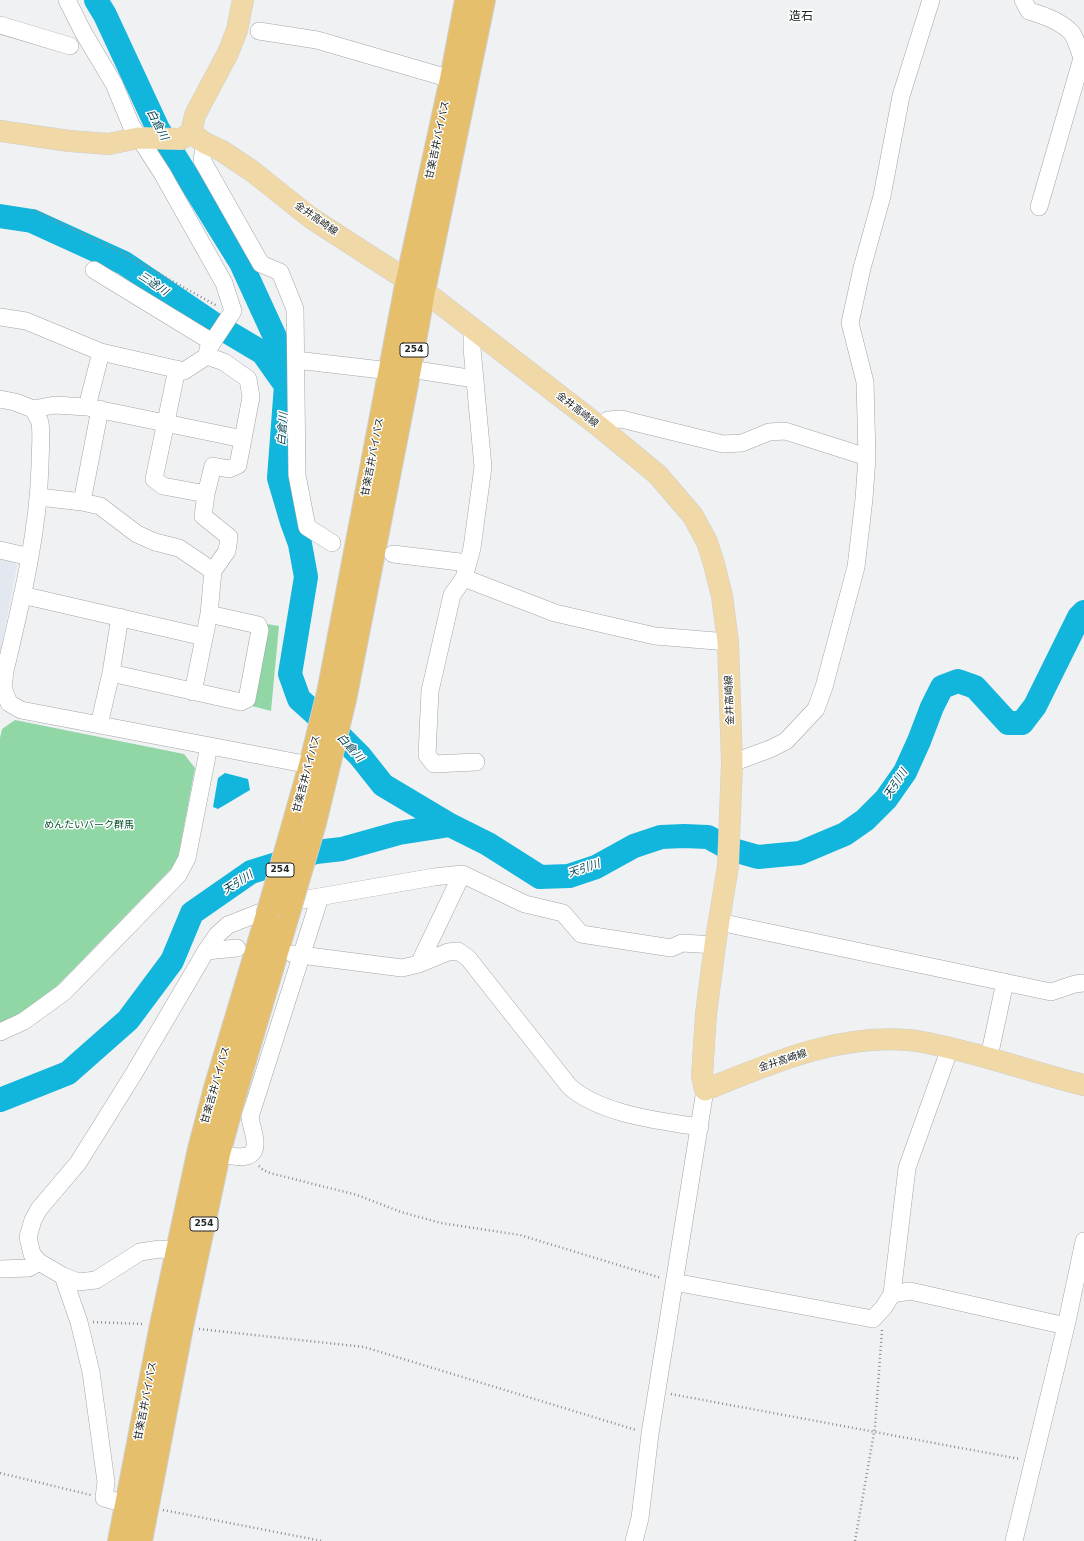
<!DOCTYPE html>
<html>
<head>
<meta charset="utf-8">
<style>
	body { margin:0 }
	canvas { display:block; background:#f0f1f3 }
</style>
</head>
<body>
<canvas width="1084" height="1541"></canvas>
<script>
const c = document.querySelector('canvas').getContext('2d');
c.lineJoin = 'round';
function paint(path, color) { c.fillStyle = color; c.fill(path, 'evenodd'); }
function trace(path, color, width, dash) { c.strokeStyle = color; c.lineWidth = width; c.lineCap = dash ? 'butt' : 'round'; c.setLineDash(dash || []); c.stroke(path); }
function write(font, color, halo, rows, align = 'center') {
  c.font = font + ' "DejaVu Sans","Noto Sans JP",sans-serif'; c.lineWidth = 3; c.setLineDash([]); c.textBaseline = 'middle'; c.strokeStyle = halo; c.fillStyle = color; for (const [text, x, y, turn = 0] of rows) {
    c.save(); c.translate(x, y); c.rotate((+turn || 0) * Math.PI / 180); c.textAlign = isNaN(turn) ? turn : align; if (halo) c.strokeText(text, 0, 0); c.fillText(text, 0, 0); c.restore();
  }
}
paint(new Path2D(`
	M0,556L12,558L17,566L0,654Z`), '#e2e7f0');
paint(new Path2D(`
	M267,624L279,626L271,711L252,706Z
	M15,720L184,754L195,768L178,858L173,867L56,987L23,1011L0,1024V738L2,729Z`), '#91d7a6');
paint(new Path2D(`
	M225,773L248,779L250,790L218,809L213,807L218,778Z`), '#12b5db');
trace(new Path2D(`
	M96,0L105,15L158,129L241,263L275,337L283,366L286,385L279,478L292,522L300,544L306,577L290,674L299,699L342,738L360,756L383,785L450,825L488,844L540,877L569,876L596,867L634,846L661,837L684,836L708,837L730,849L758,857L800,853L845,834L865,820L886,799L905,772L919,741L932,707L942,687L958,681L975,687L1008,723H1022L1035,706L1079,617L1084,612
	M0,216L32,221L124,263L211,322L263,353L282,380
	M0,1100L68,1073L128,1020L172,961L192,913L251,872L316,852L342,849L399,833L450,825`), '#12b5db', 24);
const minor = new Path2D(`
	M1023,0L1029,11C1043,15 1060,21 1071,32C1076,38 1079,50 1082,58L1084,59
	M0,25L70,46
	M259,31L317,40L451,79
	M205,143L202,160L261,264L280,272L295,309L297,475L307,527L332,543
	M1039,207L1082,58
	M94,270L212,342
	M0,317L26,321L101,352L184,371L207,356L208,349L233,311L224,283L162,173L131,125L114,84L83,32L67,0
	M472,328V348L483,467L472,548L464,578L555,613L655,636L728,642
	M296,360L390,371
	M177,369L154,479L163,486L206,494L213,466L229,469L238,465L251,397L248,379L224,362L207,356
	M410,369L475,379
	M0,399L15,402L33,409C35,413 39,418 40,423C42,436 40,452 40,466C38,535 21,603 5,671L3,688L9,703L21,710L310,765
	M87,407L101,352
	M33,409L55,405L87,407L243,439
	M600,427L608,420L621,419L723,444L742,443L769,432L785,431L867,457L865,382L850,323L862,268L882,196L901,96L931,0
	M206,494L203,516L229,537L227,551L213,571
	M39,497L82,502L100,506L137,534L155,542L179,548L213,571L209,614L193,692
	M82,502L100,409
	M0,550L30,557
	M393,554L468,563
	M464,578L452,595L430,691L427,755L434,764L476,762
	M22,595L204,637
	M111,673L241,702L247,699L260,630L258,625L209,614
	M99,725L111,673L120,617
	M732,763L770,749L786,741L816,709L824,687L856,567L864,499L867,457
	M719,922L1051,992L1075,984L1084,983
	M206,951L217,935L228,925L284,903L434,877L462,874L525,904L563,913L581,934L671,948L682,943L715,945
	M293,954L402,968L419,964L448,952L458,951L468,958L569,1086C599,1114 660,1121 700,1127
	M419,964L462,874
	M0,1032L24,1021L64,992L178,875L187,858L209,746
	M989,1057L1005,982
	M219,1154C231,1156 256,1163 255,1143C255,1134 251,1126 250,1117L320,897
	M0,1269L29,1268L39,1262
	M63,1276L78,1282L96,1280L140,1252L160,1249L177,1251
	M674,1282L873,1319L884,1307L892,1294L910,1291L1066,1326
	M892,1294L907,1168L950,1048
	M126,1504L104,1498L106,1482L91,1372L79,1322L63,1276L39,1262L32,1254L28,1237L33,1220L39,1209L78,1163L133,1075L206,951L237,948
	M634,1541L640,1518L650,1434L705,1090
	M1014,1541L1066,1326L1084,1241`);
const major = new Path2D(`
	M0,131L69,141L109,144L138,138L181,139L191,133L195,115L228,53L237,30L243,0
	M191,133L205,143L222,151L252,171L311,218L424,291L600,427L658,475L693,516L707,542L714,564L722,596L728,642L732,763L728,866L715,945L706,1014L702,1076L705,1090C769,1064 837,1034 907,1040C924,1041 941,1046 958,1050C1000,1060 1042,1075 1084,1085`);
const highway = new Path2D(`
	M315,823L345,700L410,369L424,291L484,0
	M293,825L310,765L328,693L407,280L451,79L466,0
	M119,1541L161,1325L199,1149L215,1088L267,915
	M141,1541L182,1327L219,1154L236,1091L289,912`);
trace(minor, '#a4a5a7', 18);
trace(major, '#cfcfcf', 22);
trace(highway, '#cfcfcf', 24);
trace(new Path2D(`
	M34,210L124,254L217,306
	M259,1166L263,1170L270,1173L357,1195L401,1212L441,1223L520,1235L661,1278
	M93,1322L144,1324
	M199,1329L364,1347L636,1430
	M671,1394L1020,1459
	M0,1473L91,1495
	M163,1510L322,1541
	M855,1541L875,1427L882,1330`), '#8d8e8f', 2.5, [1, 3]);
trace(minor, '#fff', 17);
trace(major, '#f0d9a7', 21);
trace(highway, '#e6bf6d', 22);
const highwayBridge = new Path2D(`
	M289,912L315,823
	M267,915L293,825`);
trace(highwayBridge, '#cfcfcf', 24, []);
trace(highwayBridge, '#e6bf6d', 22);
for (const [x, y, w] of [
	[414,350,28],
	[280,870,28],
	[204,1224,28]
]) { const box = new Path2D(); box.roundRect(x - w / 2, y - 7, w, 14, 3); c.fillStyle = '#feffff'; c.fill(box); trace(box, '#242526', 1); }
write('bold 9px', '#242526', null, [
	["254",414,350],
	["254",280,870],
	["254",204,1224]
]);
write('10px', '#242526', '#feffff', [
	["甘楽吉井バイパス",438,140,-78],
	["金井高崎線",316,219,35],
	["金井高崎線",577,410,38],
	["甘楽吉井バイパス",373,457,-79],
	["金井高崎線",730,700,-92],
	["甘楽吉井バイパス",307,774,-75],
	["金井高崎線",783,1061,-18],
	["甘楽吉井バイパス",216,1085,-74],
	["甘楽吉井バイパス",146,1401,-79]
]);
write('10px', '#045029', '#feffff', [
	["めんたいパーク群馬",89,825]
]);
write('italic 11px', '#003f4e', '#feffff', [
	["白倉川",157,125,62],
	["三途川",153,284,34],
	["白倉川",283,429,-86],
	["白倉川",350,748,48],
	["天引川",896,784,-56],
	["天引川",584,869,-19],
	["天引川",238,883,-32]
]);
write('12px', '#242526', '#feffff', [
	["造石",801,17]
]);
</script>
</body>
</html>
